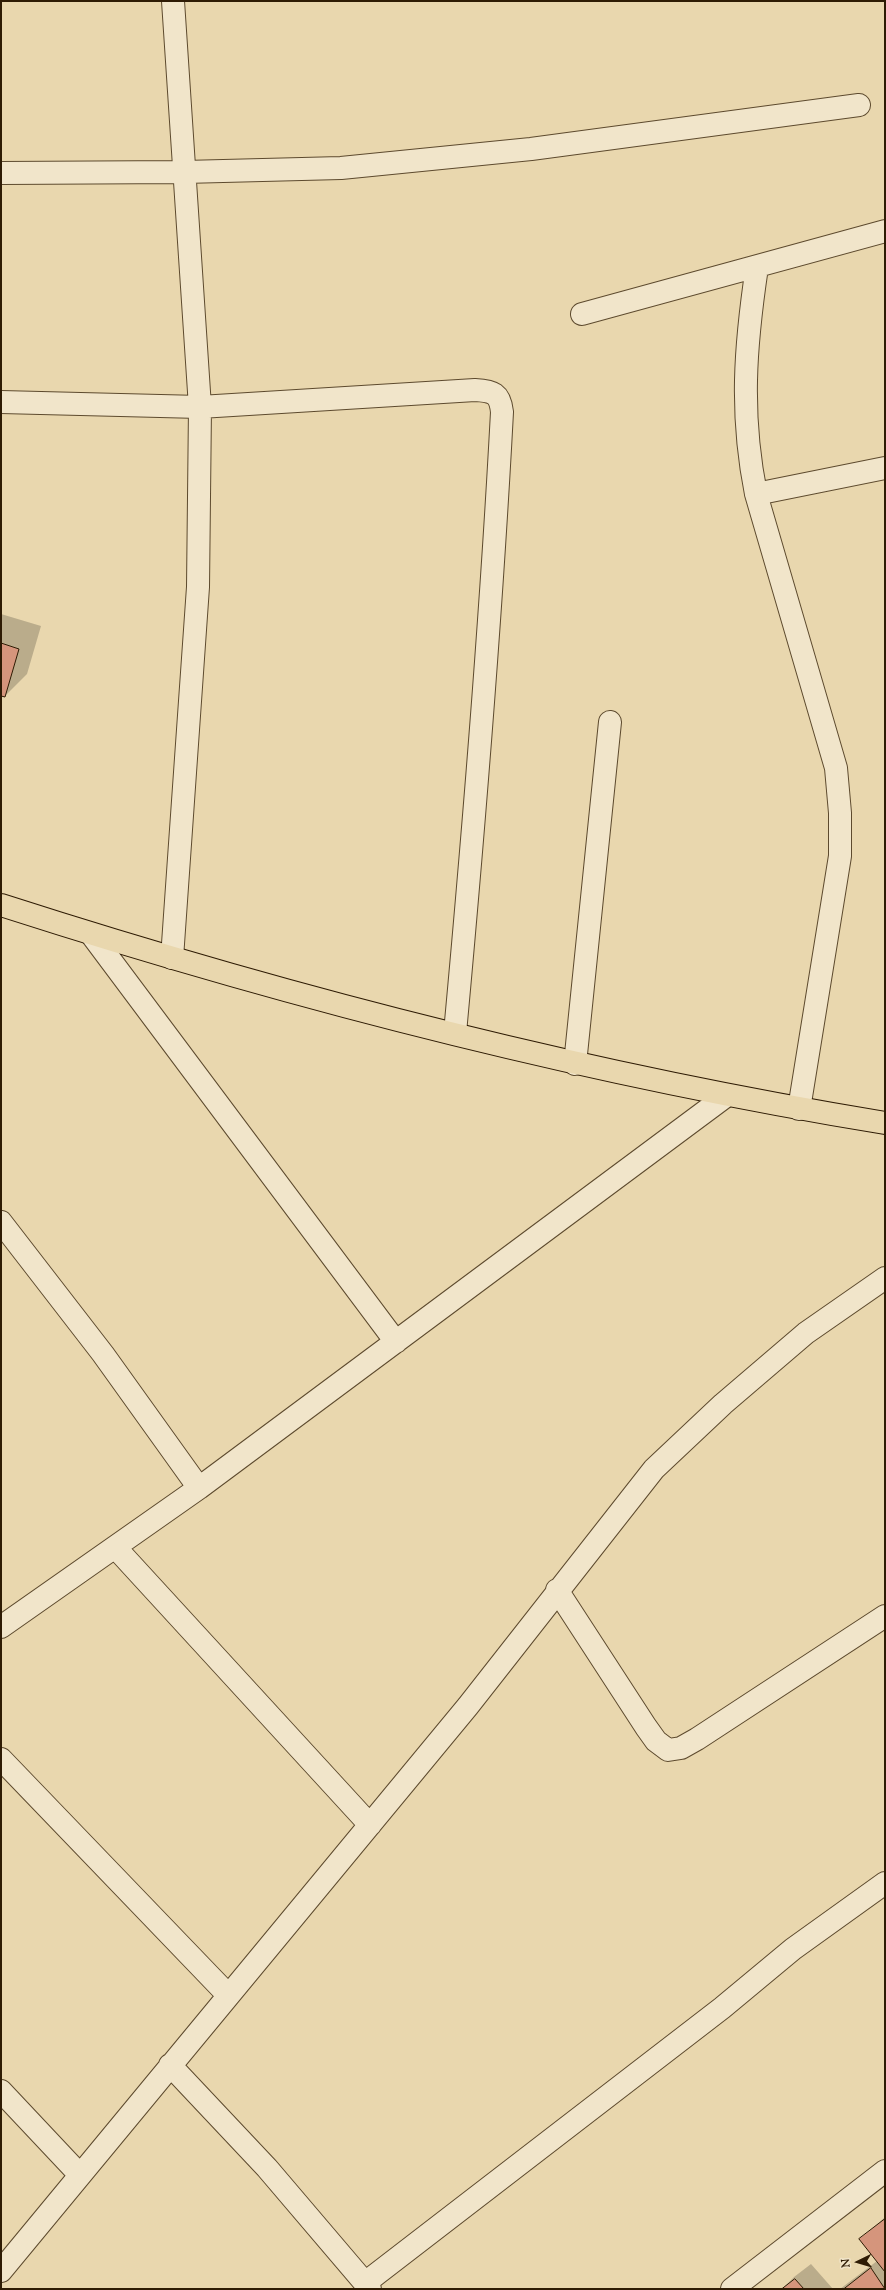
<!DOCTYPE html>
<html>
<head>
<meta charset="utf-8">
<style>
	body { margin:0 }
	#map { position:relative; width:886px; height:2290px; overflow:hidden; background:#e9d7ae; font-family:"Sorts Mill Goudy",serif }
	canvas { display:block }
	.frame { position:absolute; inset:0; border:2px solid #2e1b04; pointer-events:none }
	.north { position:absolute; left:838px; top:2242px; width:40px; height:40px; -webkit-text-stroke:3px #f1e5ca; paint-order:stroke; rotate:265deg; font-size:11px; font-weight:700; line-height:16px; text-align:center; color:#2e1b04 }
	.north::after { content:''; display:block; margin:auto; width:14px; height:18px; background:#2e1b04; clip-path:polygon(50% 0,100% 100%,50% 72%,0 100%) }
</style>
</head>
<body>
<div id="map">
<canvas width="886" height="2290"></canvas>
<div class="frame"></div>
<div class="north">N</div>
</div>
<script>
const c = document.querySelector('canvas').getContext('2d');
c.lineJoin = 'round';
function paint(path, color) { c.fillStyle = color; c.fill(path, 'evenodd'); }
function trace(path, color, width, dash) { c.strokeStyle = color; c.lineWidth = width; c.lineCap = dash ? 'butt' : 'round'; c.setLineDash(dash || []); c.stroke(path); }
paint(new Path2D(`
	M1,614L41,626L27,674L5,696L1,695Z
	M885,2217V2289H840L877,2261L860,2240Z
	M811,2264L833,2289H782L794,2277Z`), '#0003');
const building = new Path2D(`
	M1,643L19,649L5,697L1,696Z
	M885,2219V2272L859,2239Z
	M871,2268L885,2289H844Z
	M795,2279L804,2289H782Z`);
paint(building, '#d5957c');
trace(building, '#2e1b04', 1);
const street = new Path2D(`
	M1,173L184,172L341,168L531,149L859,105
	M757,267C745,347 740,414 756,494L836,768L840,813V856L799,1109
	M582,314L885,231
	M1,402L200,407L475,390C493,391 500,393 502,412C491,619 474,827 455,1033
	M756,494L885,468
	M91,934L396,1342
	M172,958L198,587L200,407L173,1
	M575,1064L610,722
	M1,1222L103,1354L199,1488
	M115,1547L370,1825
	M557,1590L646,1727L656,1741L668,1750L681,1748L697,1739L885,1616
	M1,1627L199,1488L726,1096
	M1,1759L228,1995
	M170,2065L267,2168L370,2289
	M1,2091L80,2175
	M1,2271L468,1706L654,1469L723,1404L806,1333L885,1278
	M365,2283L722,2008L793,1949L885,1883
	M732,2289L885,2171`);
const highway = new Path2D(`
	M1,905C290,998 586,1074 885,1123`);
trace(street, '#5d4a2e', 24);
trace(highway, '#2e1b04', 24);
trace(street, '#f1e5ca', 22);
trace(highway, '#e9d7ae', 22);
</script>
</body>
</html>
